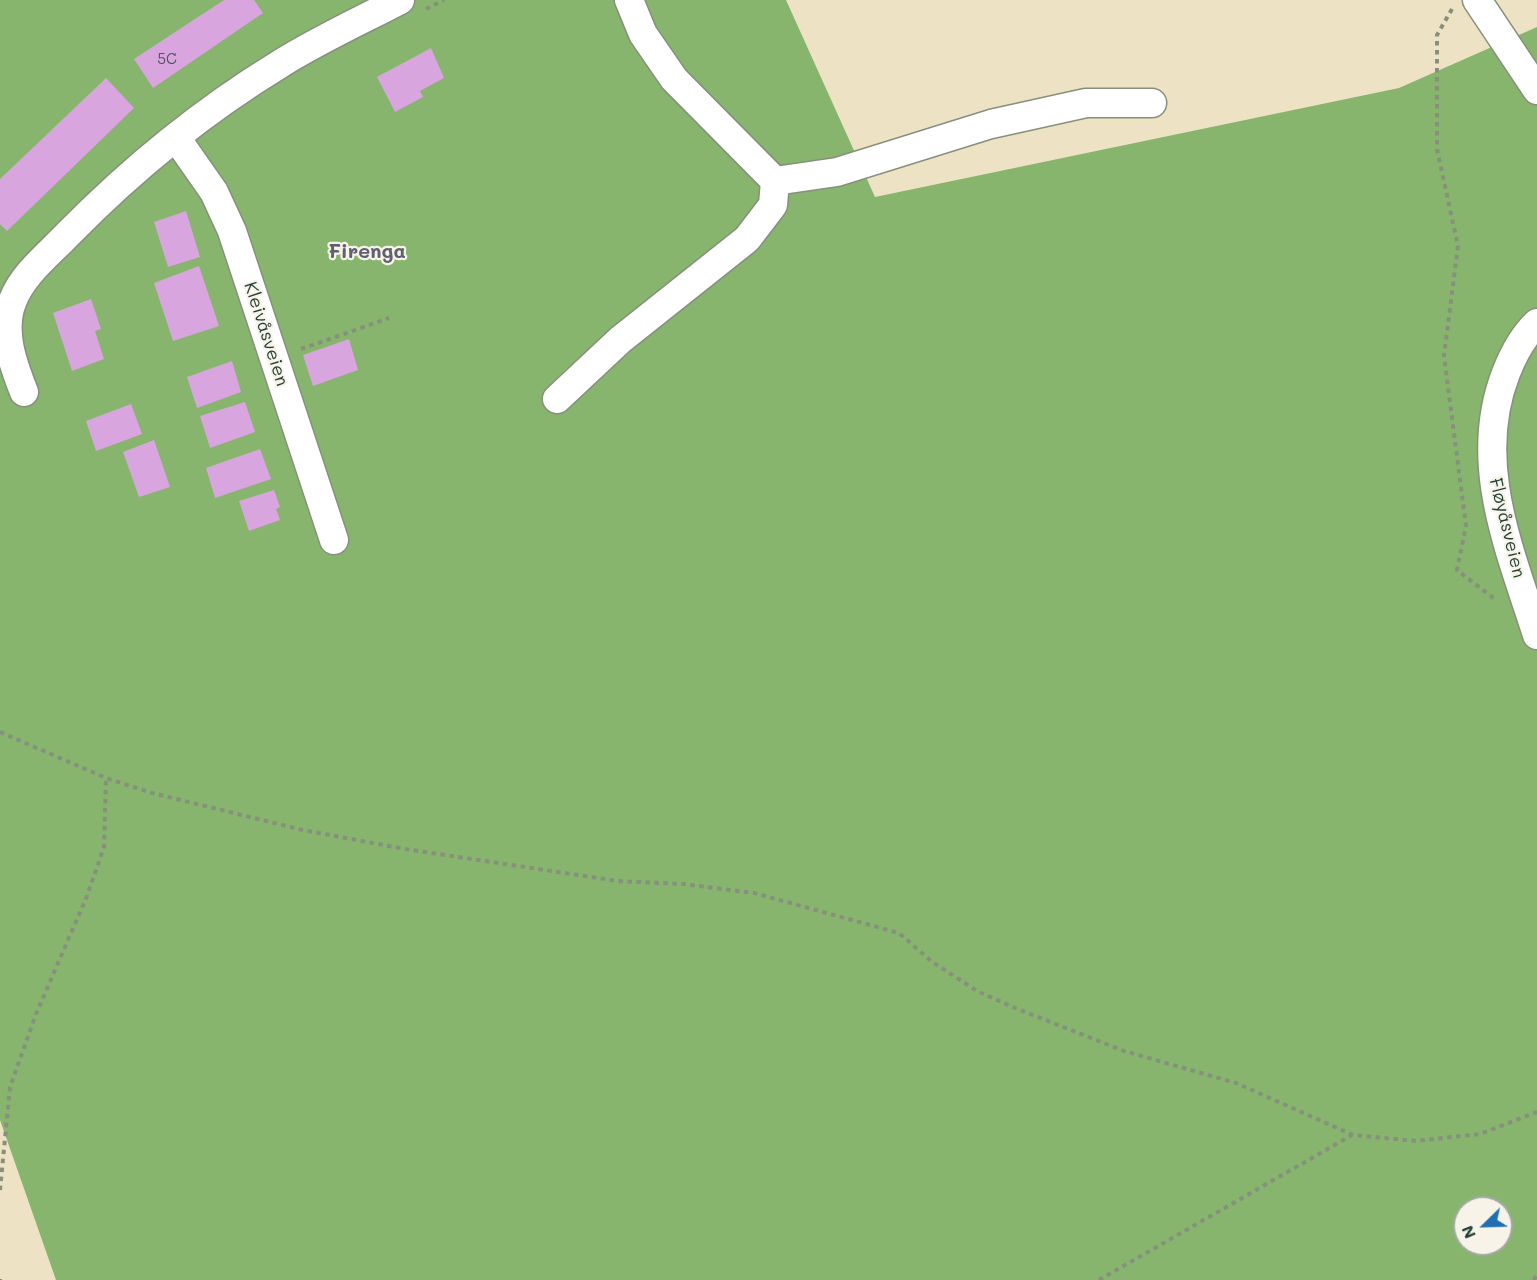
<!DOCTYPE html>
<html>
<head>
<meta charset="utf-8">
<style>
	body { margin:0 }
	#map { position:relative; width:1537px; height:1280px; overflow:hidden; background:#ede3c4; font-family:Mali,sans-serif }
	canvas { display:block }
	.north { position:absolute; left:1453px; top:1196px; width:60px; height:60px; box-sizing:border-box; background:#f7f3e8; border:2px solid #a1aaa0; border-radius:50%; rotate:247deg; font-size:16px; font-weight:700; line-height:24px; text-align:center; color:#1f3d34 }
	.north::after { content:''; display:block; margin:auto; width:21px; height:27px; background:#1f6fb2; clip-path:polygon(50% 0,100% 100%,50% 72%,0 100%) }
</style>
</head>
<body>
<div id="map">
<canvas width="1537" height="1280"></canvas>
<div class="north">N</div>
</div>
<script>
const c = document.querySelector('canvas').getContext('2d');
c.lineJoin = 'round';
function paint(path, color) { c.fillStyle = color; c.fill(path, 'evenodd'); }
function trace(path, color, width, dash) { c.strokeStyle = color; c.lineWidth = width; c.lineCap = dash ? 'butt' : 'round'; c.setLineDash(dash || []); c.stroke(path); }
function write(font, color, halo, rows, align = 'center') {
  c.font = font + ' Mali,sans-serif'; c.lineWidth = 4.5; c.setLineDash([]); c.textBaseline = 'middle'; c.strokeStyle = halo; c.fillStyle = color; for (const [text, x, y, turn = 0] of rows) {
    c.save(); c.translate(x, y); c.rotate((+turn || 0) * Math.PI / 180); c.textAlign = isNaN(turn) ? turn : align; if (halo) c.strokeText(text, 0, 0); c.fillText(text, 0, 0); c.restore();
  }
}
paint(new Path2D(`
	M0,0H786L875,197L1399,88L1537,27V1280H56L0,1120ZM1465,1208H1501V1244H1465Z`), '#87b56e');
paint(new Path2D(`
	M224,0H254L263,13L153,88L134,59Z
	M431,48L444,78L420,91L423,97L395,112L377,77Z
	M106,78L134,108L7,231L0,224V179Z
	M186,211L200,257L168,267L154,222Z
	M199,266L219,326L173,341L154,283Z
	M91,299L101,329L95,331L104,359L72,371L53,313Z
	M349,339L358,370L313,386L303,355Z
	M232,361L241,392L197,408L187,377Z
	M245,402L255,432L210,448L200,416Z
	M131,404L142,434L96,451L86,421Z
	M154,440L170,487L139,497L123,452Z
	M260,449L271,479L215,498L206,468Z
	M274,490L280,507L276,509L280,520L249,531L239,501Z`), '#d8a5df');
const street = new Path2D(`
	M629,0L643,34L674,79L775,181
	M1477,0L1537,90
	M177,139L214,192L232,231L334,540
	M775,181L837,172L991,124L1086,103H1152
	M1537,323C1523,336 1513,355 1506,373C1471,462 1510,550 1537,635
	M24,392C13,364 0,330 13,300C23,274 49,254 68,234C131,170 203,111 280,64C318,40 360,21 400,0
	M557,399L620,340L747,239L773,205L775,181`);
trace(street, '#86907c', 31);
trace(new Path2D(`
	M426,9L444,0
	M1452,9L1437,35V149L1458,246L1444,356L1466,526L1457,570L1496,600
	M301,349L389,318
	M0,732L106,778L152,793L303,830L405,849L618,881L683,884L754,893L899,933L931,961L977,991L1015,1008L1124,1051L1236,1083L1353,1135L1416,1141L1480,1134L1537,1112
	M0,1190L10,1087L36,1014L87,896L104,847L106,778
	M0,1279V1280
	M1099,1280L1352,1135
	M1534,1280L1537,1274`), '#86907c', 4, [4.5, 4.5]);
trace(street, '#fff', 28);
write('15px', '#4d575f', null, [
	["5C",167,59]
]);
write('18px', '#1f3d34', '#f7f3e8', [
	["Kleivåsveien",266,334,72],
	["Fløyåsveien",1507,528,76]
]);
write('bold 20px', '#606170', '#f7f3e8', [
	["Firenga",367,252]
]);
</script>
</body>
</html>
